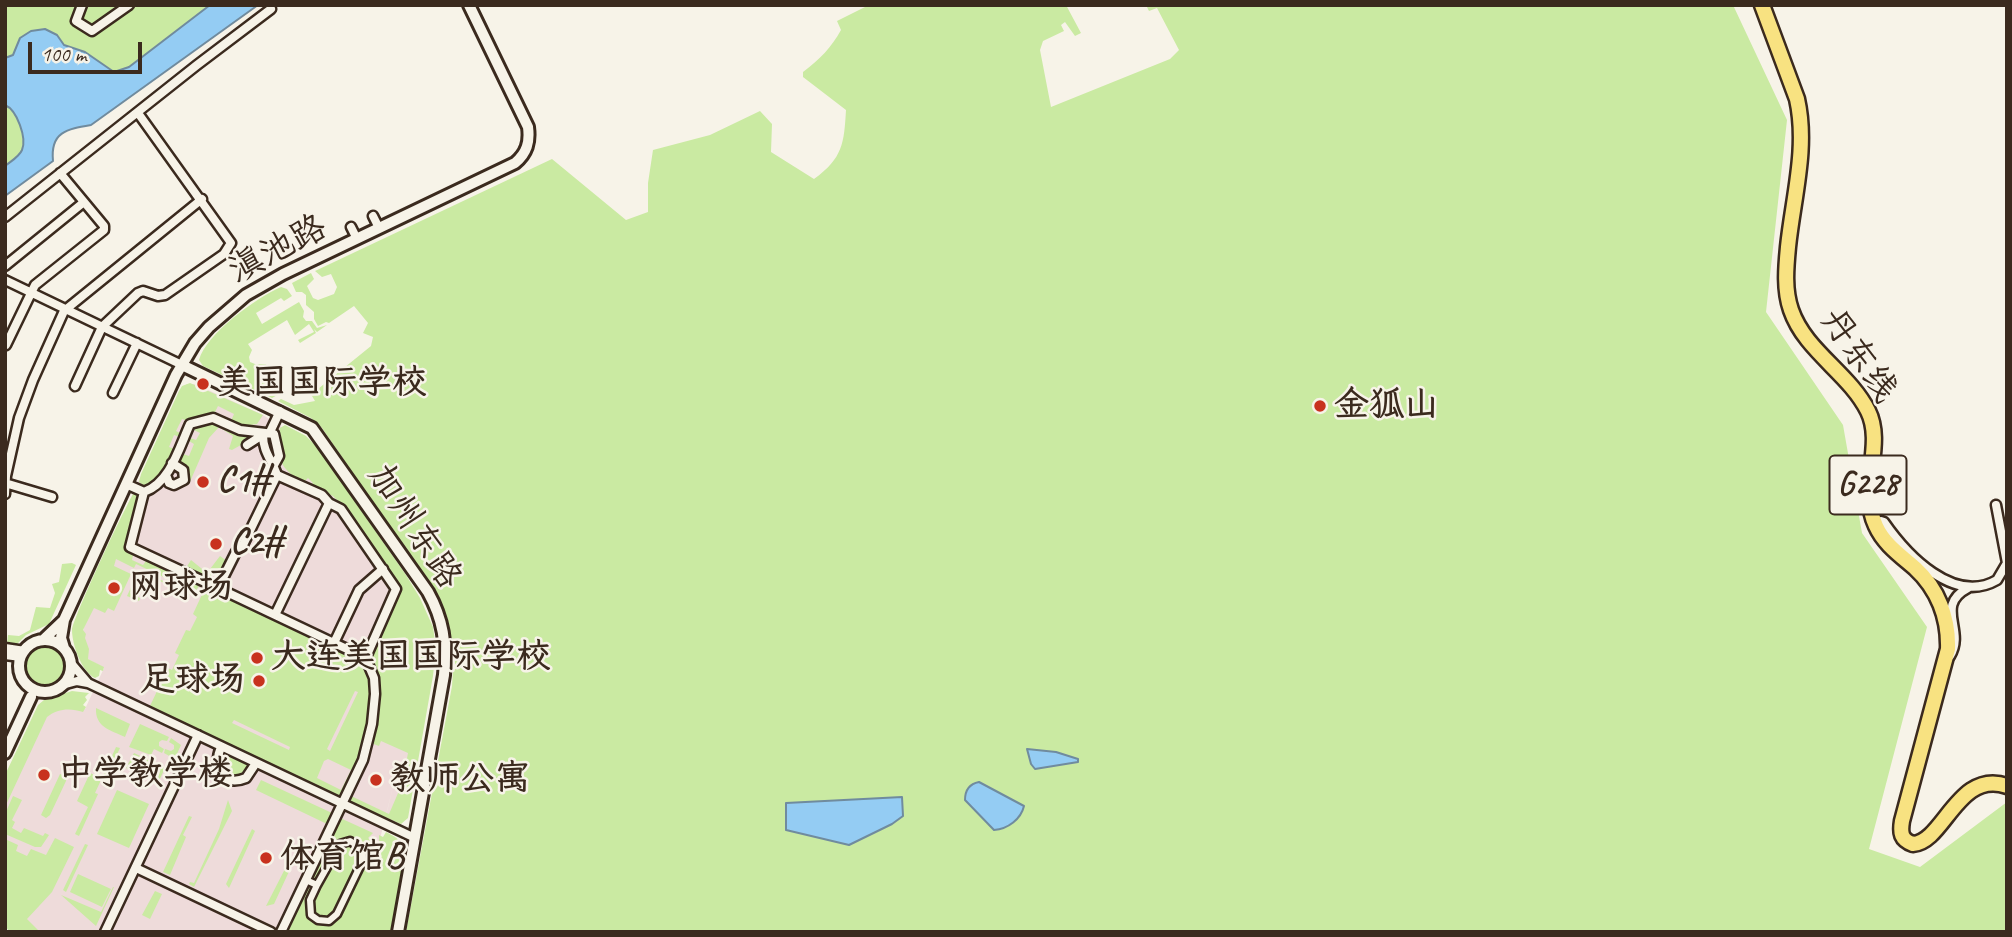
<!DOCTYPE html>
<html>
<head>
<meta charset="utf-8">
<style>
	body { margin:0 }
	#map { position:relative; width:2012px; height:937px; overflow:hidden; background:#f7f3e8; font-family:Caveat,sans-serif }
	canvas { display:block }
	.frame { position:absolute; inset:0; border:7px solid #3b2a1e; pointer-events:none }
	.scale { position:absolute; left:28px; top:42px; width:114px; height:32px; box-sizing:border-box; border:4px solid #3b2a1e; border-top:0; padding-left:9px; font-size:21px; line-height:24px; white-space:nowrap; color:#3b2a1e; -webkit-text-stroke:5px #f7f3e8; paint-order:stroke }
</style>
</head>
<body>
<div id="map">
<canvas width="2012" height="937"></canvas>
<div class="frame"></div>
<div class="scale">100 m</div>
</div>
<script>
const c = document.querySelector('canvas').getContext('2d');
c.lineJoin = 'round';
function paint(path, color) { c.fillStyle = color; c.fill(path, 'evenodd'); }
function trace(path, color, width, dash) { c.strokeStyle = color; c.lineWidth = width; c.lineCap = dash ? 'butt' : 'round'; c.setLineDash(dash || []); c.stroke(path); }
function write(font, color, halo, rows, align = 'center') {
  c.font = font + ' Caveat,"LXGW WenKai TC",sans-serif'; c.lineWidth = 5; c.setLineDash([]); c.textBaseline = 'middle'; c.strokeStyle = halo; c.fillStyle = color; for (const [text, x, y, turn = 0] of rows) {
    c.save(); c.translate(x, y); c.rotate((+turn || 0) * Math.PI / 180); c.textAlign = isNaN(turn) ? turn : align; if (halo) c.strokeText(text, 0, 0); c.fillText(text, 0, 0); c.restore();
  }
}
paint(new Path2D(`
	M187,384H195L263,415L282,427L294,438L400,579L426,647L399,813L389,814L384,824L394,783L379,843L284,932H33L5,906V800L47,712L69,706L85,709L104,668L88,659L82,634L107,551L179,391Z`), '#eedbda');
paint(new Path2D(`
	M5,5H210L129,67L114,72L85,52L64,45L57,35L5,58Z
	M869,5H1066L1081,33L1075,36L1065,22L1061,25L1064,31L1043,41L1040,50L1051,107L1170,59L1179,50L1157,8L1149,11L1146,5H1733L1787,120L1766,312L1843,425L1862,533L1927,627L1869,849L1920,867L2007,802V932H406L452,686L454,655L453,642L435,593L322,428L311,418L278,401L281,399L294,405L315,401L306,386L313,393L371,346L373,337L363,333L368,323L354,306L329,323L326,322L318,326L314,319V312L306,305V295L302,292H296L292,283L311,273L314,279L307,286L313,298L318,300L334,294L337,287L331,274L322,277L315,271L552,159L626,220L648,212V183L653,150L710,135L760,111L772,124L771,152L814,179C843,158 844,143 846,110L803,77V72C820,59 831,48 841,30L837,21Z
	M5,105C17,110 27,138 22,150C19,156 11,161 5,166Z
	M281,287L287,289L292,296L284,301L281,298L256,313L262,324L299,302L304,311L303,317L306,321H312L317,328L327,325L317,332L314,329L316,333L300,343L298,340L314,332L309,324L295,335L287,320L248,344L252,350L249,357L250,362L255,364H266L268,373L281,393L272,398L203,366L199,360C206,334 257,297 281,287Z
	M190,383L263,415L257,424L243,426L231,421L234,414L218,406L215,412L188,421L182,419L176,431L182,434L180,437L174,435L169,447L175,449L166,470L152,486L146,487L139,482L141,474L179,391L182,386Z
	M214,422L242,435L252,434L255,437L232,450L229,449L233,436L219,427L209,438L189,484L186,485L187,472L180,459L183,454L189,456L194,444L189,441L190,438L196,440L200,433L194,430L195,428Z
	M285,425L306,436L316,446L406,575L420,598L433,627L436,648L433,676L408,818L401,824L349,802V795L389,814L402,784L408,753L381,741L379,746L371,743L377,709L368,660L397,585L347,510L333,496L311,486L313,483L308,478L304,482C280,471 274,454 280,428Z
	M135,491L141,497L127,552L133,555L132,560L143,565L146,561L199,586L195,592L136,564L134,568L116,559L114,566L131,574L114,611L108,608L105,613L94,608L83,630L86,634L85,638L89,649L88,659L104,667L103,671L100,670L99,676L95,678C82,672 72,645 72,630C73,618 126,504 135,491Z
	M220,556L227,561L220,574H213L207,579L186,568L191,560L207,573Z
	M72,563L76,565L49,624L26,635L17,644H7L8,635L19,636L30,630L36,607L50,608L55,593L52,584L59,582L62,564Z
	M139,570L190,593L187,601L184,600L187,594L141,572L130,593L140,598L139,601L127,596Z
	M205,588L365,663L373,679L370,718L360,759L341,799L149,708L168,668L172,670L179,655L175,653L186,630L190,631L197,617L193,614ZM355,691L358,692L330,751L327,749ZM234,720L290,747L289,750L232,723ZM328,759L351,770L341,790L317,778L324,761Z
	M25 666a20 20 0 1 1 40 0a20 20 0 1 1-40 0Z
	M72,691L89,693L85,697L87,700L83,705L86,707L83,712C71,708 58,708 47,717L5,807V775L38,705L44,700Z
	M96,708L130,724L125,737C110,730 95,727 96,708Z
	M140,724L169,737L167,741L162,740L159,742V746L164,749L162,753L154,749L151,755L129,747Z
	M171,738L181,745L170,769L168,768L173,758L164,753L165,749L171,751L174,749V745L169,742Z
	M116,747L120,748L104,781L101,780L95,793L98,794L79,836L75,834L88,807L77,801L90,773L102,778Z
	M221,747L256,763L251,774L228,779L217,758Z
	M134,753L165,768L158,783L126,768Z
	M67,773L66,781L50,815L46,818L41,815L60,774L65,776Z
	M261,780L332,813L327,824L256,790Z
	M117,790L149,804L129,848L97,834Z
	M13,796L22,800L12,820L15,822L12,828L21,833L24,828L43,836L45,833L49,835L41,847H35L5,834V814Z
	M228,800L232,811L194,887L189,884L190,882L194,883L219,829Z
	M189,816L192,817L183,835L186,837L170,875L163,872Z
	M338,817L373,833L368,838L375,844L379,843V835L383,837L386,832C398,838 404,842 406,856L392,932H284Z
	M252,829L255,831L229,888L226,884Z
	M55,838L74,847L52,892L27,919L40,932H10L5,926V839L18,845L16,851L27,856L31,849L46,855Z
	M85,844L88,845L66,892L63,890Z
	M288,863L292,865L274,904L266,906Z
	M78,874L111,889L102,907L70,892Z
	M113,887H114L96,926L61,895L101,912Z
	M155,891L162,894L150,919L142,915Z`), '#caeaa2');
const water = new Path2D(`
	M210,5H258L91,125C67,129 50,132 53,161L5,196V166C11,161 19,157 22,150C27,138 17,110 5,105V58L13,55L20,38L31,31L45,29L57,35L64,45L85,52L114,72L129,67Z
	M1027,749L1056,752L1078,759V762L1035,769L1031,764Z
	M979,782L1024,806C1021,819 1008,829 994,830L965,800C965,791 969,784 979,782Z
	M902,797L903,816L892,824L849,845L786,830V803Z`);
paint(water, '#94ccf3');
trace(water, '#708b9e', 2);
const pedestrian = new Path2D(`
	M306,880L317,885L310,900L311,915L318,920L329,921L337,914L363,860L361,848L350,841L340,844L317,885`);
const minor = new Path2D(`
	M82,5L76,21L92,31L129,5
	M373,216L379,228
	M5,217L197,65L271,9
	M351,227L357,239
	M5,266L84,202
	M5,280L182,365
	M6,345L35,285L104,230V226L60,173
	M75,386L102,327L138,293L143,291L158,296L165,295L224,254L231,243L138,113
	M113,393L137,343
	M270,432L280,411
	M263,435C263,452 272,460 277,475L322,495L329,503L341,509L396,589L367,655L366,659L374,678L375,694L372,724L363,760L281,932
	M247,445L264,434
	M166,475L169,483L174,485L184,480L183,470L172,463
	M277,475L243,545L236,552L218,588L334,643L359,590L383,569
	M5,483L52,497
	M126,484L144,492C170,483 179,448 190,424L213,418L240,430L274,434L279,456L274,465
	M144,492L130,547L218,588
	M5,494L6,476L19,418L33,380L64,311L202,199
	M1875,524L1881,521L1884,522C1907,555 1954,605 1997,580L2007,563L1996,505
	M275,615L329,503
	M334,643L366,658
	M5,648L25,651
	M5,655L21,657
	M1950,656C1966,630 1934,606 1968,588
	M71,663L88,683
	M62,685L77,681L88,683L415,838
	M221,747C212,767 222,788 246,778L256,763
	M136,868L271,932
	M105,932L198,735`);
const tertiary = new Path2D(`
	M182,365L312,428L428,592C443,619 447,644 444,675L398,932
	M64,620L176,375L195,343L209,327L246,295L283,274L515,163C527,153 530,142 528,127L469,5
	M43,640L64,620L61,638L64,648
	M19 666a26 26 0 1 1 52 0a26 26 0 1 1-52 0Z
	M5,753L31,697`);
const trunk = new Path2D(`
	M1762,5L1797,99C1808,148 1793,198 1788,247C1786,268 1784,290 1791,310C1805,351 1849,373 1868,411C1885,445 1858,488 1876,526C1884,544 1900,555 1915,568C1938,589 1949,618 1948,649L1902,821C1900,833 1901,840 1913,844C1944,842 1958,769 2007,786`);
trace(pedestrian, '#3b2a1e', 11);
trace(minor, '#3b2a1e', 13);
trace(tertiary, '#3b2a1e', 16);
trace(trunk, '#3b2a1e', 19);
trace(pedestrian, '#f7f3e8', 6);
trace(minor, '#f7f3e8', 8);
trace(tertiary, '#f7f3e8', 10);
trace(trunk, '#f8e281', 14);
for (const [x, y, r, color] of [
	[203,384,7,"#c8321e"],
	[1320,406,7,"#c8321e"],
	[203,482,7,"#c8321e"],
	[216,544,7,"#c8321e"],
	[114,588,7,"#c8321e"],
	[257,658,7,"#c8321e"],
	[259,681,7,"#c8321e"],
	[44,775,7,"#c8321e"],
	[376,780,7,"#c8321e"],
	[266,858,7,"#c8321e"]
]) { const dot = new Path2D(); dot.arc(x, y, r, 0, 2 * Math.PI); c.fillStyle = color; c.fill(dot); trace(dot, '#f7f3e8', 2.5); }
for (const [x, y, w] of [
	[1868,485,77]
]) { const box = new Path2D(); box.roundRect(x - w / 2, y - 29.5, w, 59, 5); c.fillStyle = '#f7f3e8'; c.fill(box); trace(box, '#3b2a1e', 2); }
write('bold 33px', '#3b2a1e', null, [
	["G228",1868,485]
]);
write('35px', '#3b2a1e', '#f7f3e8', [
	["滇池路",278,250,-28],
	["丹东线",1858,356,55],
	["加州东路",414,527,57]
]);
write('bold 35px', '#3b2a1e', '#f7f3e8', [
	["美国国际学校",217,384],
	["金狐山",1334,406],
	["C1#",217,482],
	["C2#",230,544],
	["网球场",128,588],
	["大连美国国际学校",271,658],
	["足球场",245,681,"right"],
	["中学教学楼",58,775],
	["教师公寓",390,780],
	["体育馆B",280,858]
], 'left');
</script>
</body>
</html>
